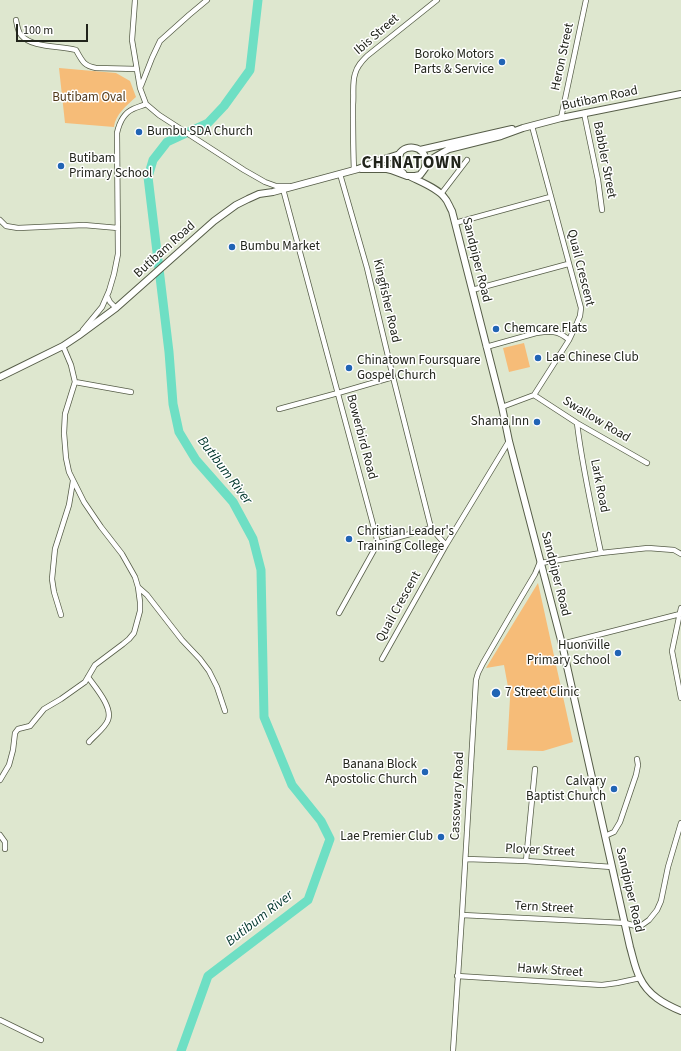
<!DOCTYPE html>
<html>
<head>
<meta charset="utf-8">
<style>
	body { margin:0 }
	#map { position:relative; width:681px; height:1051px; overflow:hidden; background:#dee7cf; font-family:"Source Sans 3",sans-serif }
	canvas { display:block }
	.scale { position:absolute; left:16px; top:24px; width:72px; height:18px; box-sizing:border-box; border:2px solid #21241b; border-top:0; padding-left:5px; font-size:12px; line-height:14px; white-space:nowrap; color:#21241b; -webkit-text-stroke:3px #fff; paint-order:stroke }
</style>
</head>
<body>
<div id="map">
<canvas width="681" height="1051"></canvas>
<div class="scale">100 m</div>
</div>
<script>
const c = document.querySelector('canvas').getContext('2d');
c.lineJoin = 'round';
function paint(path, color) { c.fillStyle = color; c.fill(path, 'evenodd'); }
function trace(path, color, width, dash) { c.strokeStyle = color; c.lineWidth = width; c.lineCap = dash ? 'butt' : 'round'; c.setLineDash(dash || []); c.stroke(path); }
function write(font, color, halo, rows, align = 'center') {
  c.font = font + ' "Source Sans 3",sans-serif'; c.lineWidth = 3; c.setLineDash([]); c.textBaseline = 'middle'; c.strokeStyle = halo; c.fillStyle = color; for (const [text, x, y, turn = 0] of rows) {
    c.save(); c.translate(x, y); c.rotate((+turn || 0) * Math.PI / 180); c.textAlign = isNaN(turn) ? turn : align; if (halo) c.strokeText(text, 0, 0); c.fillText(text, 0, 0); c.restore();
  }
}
paint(new Path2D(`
	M59,68L116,73L130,81L136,97C127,105 115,115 114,127L65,123Z
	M524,343L530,367L509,372L503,348Z
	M538,583L573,742L543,751L507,750L510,698L504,665L486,668Z`), '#f6bc78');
trace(new Path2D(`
	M181,1051L208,976L308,900L330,839L321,821L292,785L264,717L261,570L253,539L233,502L196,460L179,432L173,404L169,352L148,177L153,160L167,142L208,123L224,106L250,70L258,0`), '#6edfc4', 9);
const street = new Path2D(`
	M135,0L132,40L140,88L146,104L159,115L244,170L265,182L276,186H290
	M16,20C17,25 18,32 21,35C33,49 60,45 76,50C82,61 84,66 96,68L137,69
	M141,86L152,58L160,41L189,15L207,0
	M584,113L598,180L602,210
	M561,118L586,0
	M354,170C353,148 353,127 353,105C354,95 352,83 355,74C357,66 362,61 367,56L437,0
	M340,174L367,268L393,377L431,528L446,545
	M283,189L378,543L339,613
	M441,194L467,160
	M0,220L6,226L18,228L84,225L118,228
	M455,223L550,197
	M472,290L568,264
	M107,296L110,302L116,308
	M83,330L102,307L109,291L114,274L118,254L117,133C119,124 124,113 133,109C137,107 142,106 146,104
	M63,346L71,365L75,382L65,414L64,433L66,458L69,472L84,502L101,527L122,554L135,577L138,587L147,595L182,640L200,659L209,671L217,687L225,711
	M486,347L536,333C550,331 558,330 569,340
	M75,382L131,392
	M534,395L577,423L647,463
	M502,407L534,395L569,340L577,323L580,316L581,308L532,126
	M279,409L338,393L393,377
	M577,423C582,466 592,510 601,553
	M378,543L431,528
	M541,563L601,553L648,548L674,550L681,554
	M681,608L672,651L681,698
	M61,615L54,592L52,579L55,549L69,505L73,481
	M562,644L680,614
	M382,659L446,545L509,441
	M88,677C95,687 113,707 108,720C105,728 95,735 89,742
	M0,780L9,765L13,750L15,733L18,729L30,726L44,709L61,699L85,682L95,665L123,644L129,639L134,633L140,611V602L138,587
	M0,835L5,842V849
	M605,836L614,832L620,822L636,775L638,765L637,759
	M466,859L526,861L612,867
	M526,861L535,769
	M462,915L625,923L636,926L642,925L649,920L657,910L661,901L668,867L681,823
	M457,976L602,985L617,983L640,978
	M0,1020L41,1040
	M453,1051L462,915L476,680L478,673L483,663L516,606L535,574L540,562`);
const secondary = new Path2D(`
	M420,150L512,129
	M361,169H387L391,170L407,176H415L420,175L423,171L431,160L435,157L449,149L501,136L523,128L561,118L681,94
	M403,173C399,170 397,167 397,162C397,141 431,143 425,167
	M411,177C421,182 437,188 444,197C448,201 449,206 452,211L502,407L509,441L562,644L630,947C633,957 635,969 640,978C648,995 664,1004 681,1011
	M0,377L63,346L78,336L116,308L214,221L236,205L248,199L259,194L273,192L358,169L378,161L400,154`);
trace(street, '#565d48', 6);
trace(secondary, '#565d48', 8);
trace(street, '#fff', 4.5);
trace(secondary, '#fff', 6);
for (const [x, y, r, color] of [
	[502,62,4,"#2164b5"],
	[139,132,4,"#2164b5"],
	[61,166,4,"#2164b5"],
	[232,247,4,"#2164b5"],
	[496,329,4,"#2164b5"],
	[538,358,4,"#2164b5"],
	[349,368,4,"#2164b5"],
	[537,422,4,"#2164b5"],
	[349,539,4,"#2164b5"],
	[618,653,4,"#2164b5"],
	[496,693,5,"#2164b5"],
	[425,772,4,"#2164b5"],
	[614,789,4,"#2164b5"],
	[441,837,4,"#2164b5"]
]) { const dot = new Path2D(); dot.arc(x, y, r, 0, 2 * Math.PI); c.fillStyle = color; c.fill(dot); trace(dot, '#fff', 1.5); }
write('13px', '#21241b', '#fff', [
	["Ibis Street",377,35,-41],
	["Heron Street",563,57,-78],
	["Butibam Road",600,99,-12],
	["Babbler Street",604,160,79],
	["Butibam Road",165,250,-42],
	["Sandpiper Road",476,260,76],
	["Quail Crescent",580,268,76],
	["Kingfisher Road",386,301,77],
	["Swallow Road",596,420,31],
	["Bowerbird Road",361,437,75],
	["Lark Road",599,486,79],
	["Sandpiper Road",555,574,76],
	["Quail Crescent",399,607,-61],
	["Cassowary Road",458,796,-87],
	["Plover Street",540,851,3],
	["Sandpiper Road",629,890,77],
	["Tern Street",544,908,3],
	["Hawk Street",550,971,4]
]);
write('13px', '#21241b', '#fff', [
	["Boroko Motors",494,55,"right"],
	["Parts & Service",494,70,"right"],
	["Bumbu SDA Church",147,132],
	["Butibam",69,159],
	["Primary School",69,174],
	["Bumbu Market",240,247],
	["Chemcare Flats",504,329],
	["Lae Chinese Club",546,358],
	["Chinatown Foursquare",357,361],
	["Gospel Church",357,376],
	["Shama Inn",529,422,"right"],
	["Christian Leader's",357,532],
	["Training College",357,547],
	["Huonville",610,646,"right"],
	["Primary School",610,661,"right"],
	["7 Street Clinic",505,693],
	["Banana Block",417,765,"right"],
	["Apostolic Church",417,780,"right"],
	["Calvary",606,782,"right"],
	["Baptist Church",606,797,"right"],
	["Lae Premier Club",433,837,"right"]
], 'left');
write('13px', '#51391b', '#fff', [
	["Butibam Oval",89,98]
]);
write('italic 14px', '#00362c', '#fff', [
	["Butibum River",224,471,53],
	["Butibum River",260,919,-38]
]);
c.letterSpacing = '1px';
write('bold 17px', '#21241b', '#fff', [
	["CHINATOWN",412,164]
]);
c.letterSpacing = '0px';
</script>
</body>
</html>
